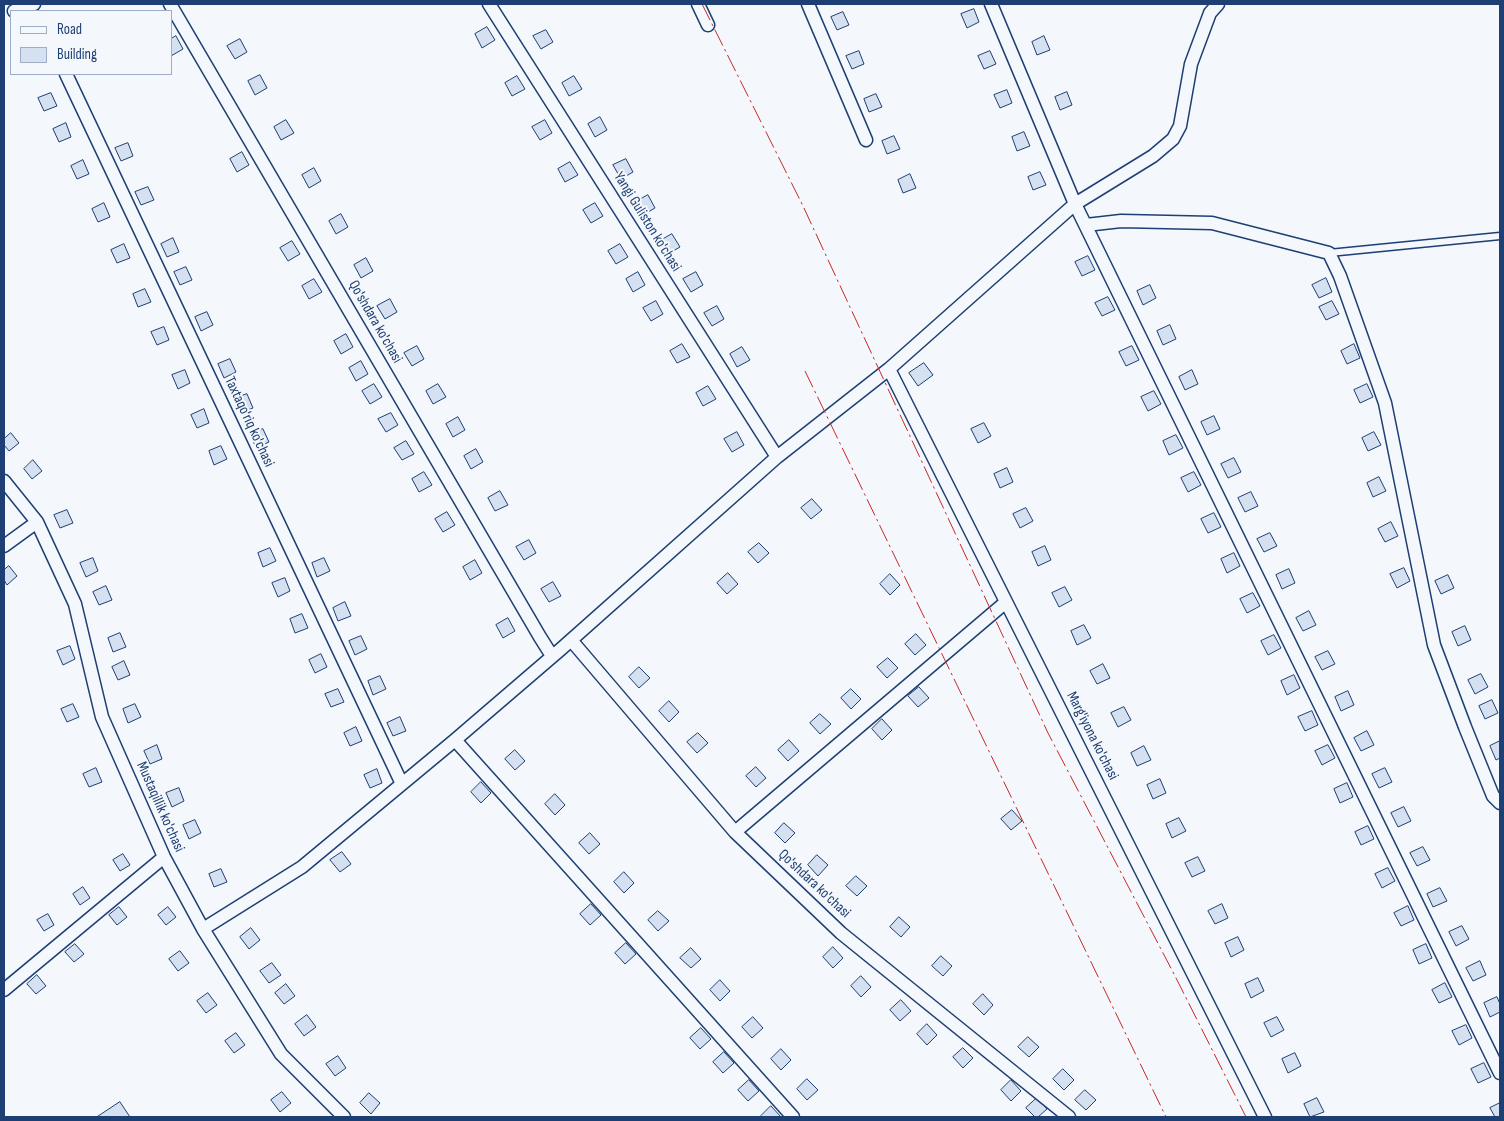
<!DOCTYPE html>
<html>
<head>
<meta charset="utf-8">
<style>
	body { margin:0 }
	#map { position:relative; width:1504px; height:1121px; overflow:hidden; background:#f4f7fb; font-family:"Sofia Sans Condensed",sans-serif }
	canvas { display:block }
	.frame { position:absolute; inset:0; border:5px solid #1d3f73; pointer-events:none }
	.legend { position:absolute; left:10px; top:10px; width:162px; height:65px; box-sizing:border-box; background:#f4f7fb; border:1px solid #9eadc5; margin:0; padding:6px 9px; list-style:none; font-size:15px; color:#1d3f73 }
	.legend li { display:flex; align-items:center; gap:10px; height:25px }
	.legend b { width:25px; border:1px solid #9eadc5 }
</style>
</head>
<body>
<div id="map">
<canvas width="1504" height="1121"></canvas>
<div class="frame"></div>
<ul class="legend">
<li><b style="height:6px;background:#f4f7fb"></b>Road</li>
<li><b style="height:14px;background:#d5e0f0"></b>Building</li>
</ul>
</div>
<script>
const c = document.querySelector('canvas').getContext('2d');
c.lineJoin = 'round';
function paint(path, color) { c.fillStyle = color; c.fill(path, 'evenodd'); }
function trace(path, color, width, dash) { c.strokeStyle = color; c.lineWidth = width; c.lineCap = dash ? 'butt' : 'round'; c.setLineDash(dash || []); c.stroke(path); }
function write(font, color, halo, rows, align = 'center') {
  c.font = font + ' "Sofia Sans Condensed",sans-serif'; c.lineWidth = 4; c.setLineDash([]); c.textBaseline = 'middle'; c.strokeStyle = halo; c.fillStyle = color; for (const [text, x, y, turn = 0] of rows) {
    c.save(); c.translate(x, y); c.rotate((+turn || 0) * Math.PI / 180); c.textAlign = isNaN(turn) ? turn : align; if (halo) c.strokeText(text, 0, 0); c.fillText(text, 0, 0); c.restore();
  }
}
const building = new Path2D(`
	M974,9L979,22L967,28L961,14Z
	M843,12L849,25L837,30L831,17Z
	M487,27L495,40L482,48L475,34Z
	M546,30L553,42L541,49L533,36Z
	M176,36L183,49L171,56V39Z
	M1044,36L1050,50L1037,55L1032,42Z
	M240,39L247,52L235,59L227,46Z
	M859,51L864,64L852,69L846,56Z
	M990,51L996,64L984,69L978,56Z
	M260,75L267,88L255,95L248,81Z
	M517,76L525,89L512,96L505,83Z
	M574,76L582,89L569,96L562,83Z
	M1007,90L1012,103L1000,108L994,95Z
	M1067,92L1072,105L1060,110L1055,97Z
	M51,93L57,106L44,111L38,98Z
	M876,94L882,107L869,112L864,99Z
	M600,117L607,130L595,137L588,124Z
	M286,120L294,133L281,140L274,127Z
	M545,120L552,133L540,140L532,127Z
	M66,123L71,137L59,142L53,129Z
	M1024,132L1030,146L1017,151L1012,137Z
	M894,136L900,149L887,154L882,141Z
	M128,143L133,156L121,161L115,148Z
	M242,152L249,165L237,172L230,159Z
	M626,159L633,172L621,179L613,165Z
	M83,160L89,174L77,179L71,166Z
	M570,162L578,175L565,182L558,169Z
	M314,168L321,181L309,188L302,175Z
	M1040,172L1046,185L1033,190L1028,177Z
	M910,174L916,188L903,193L898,180Z
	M148,187L154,200L141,205L135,192Z
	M648,195L655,208L643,215L636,202Z
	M104,203L110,217L98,222L92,209Z
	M595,203L603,216L591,223L583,210Z
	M341,214L348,227L336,234L329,221Z
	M672,234L680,247L668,254L660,241Z
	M173,238L179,252L167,257L161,244Z
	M292,241L300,254L288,261L280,248Z
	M124,244L130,258L117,263L111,250Z
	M620,244L628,257L616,264L608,251Z
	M1088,256L1095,270L1082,276L1075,262Z
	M366,258L373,271L361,278L354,265Z
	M186,267L192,280L180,285L174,272Z
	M638,272L645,285L633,292L626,279Z
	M696,272L703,285L691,292L683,279Z
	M1326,278L1332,292L1319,298L1312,285Z
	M314,279L322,292L309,299L302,286Z
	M1150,285L1156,298L1143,305L1137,291Z
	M145,289L151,302L138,307L133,294Z
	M1108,297L1115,310L1102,316L1095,303Z
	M390,299L397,312L385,319L377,306Z
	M656,301L663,314L651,321L643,308Z
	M1332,301L1339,314L1326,320L1319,307Z
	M717,306L724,319L712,326L704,313Z
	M207,312L213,325L201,331L195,317Z
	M1170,325L1176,339L1163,345L1157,331Z
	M164,327L169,340L157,345L151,332Z
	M346,334L353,347L341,354L334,341Z
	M682,344L690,357L677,363L670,351Z
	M1354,344L1360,358L1347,364L1341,351Z
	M417,346L424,359L412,366L404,353Z
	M1132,346L1139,360L1126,366L1119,352Z
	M742,347L750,360L737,367L730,354Z
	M230,359L236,372L224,378L218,364Z
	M361,361L368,374L356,381L349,368Z
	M924,363L933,375L918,386L909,373Z
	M185,370L190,383L178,389L172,375Z
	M1192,370L1198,384L1185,390L1179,377Z
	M374,384L382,397L370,404L362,391Z
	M438,384L446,397L433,404L426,391Z
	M1367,384L1373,397L1360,403L1354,390Z
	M708,386L716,399L703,406L696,393Z
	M1154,391L1161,404L1148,411L1141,397Z
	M247,394L253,408L240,413L234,399Z
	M204,409L209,423L197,428L191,415Z
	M391,413L398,425L386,432L378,419Z
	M1214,416L1220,429L1207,435L1201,422Z
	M458,417L465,430L453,437L446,424Z
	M984,423L991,436L978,443L971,429Z
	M263,429L269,442L256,448L250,434Z
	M737,432L744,445L732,452L724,439Z
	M1374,432L1381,445L1368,451L1362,438Z
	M11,433L19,443L9,451L4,445V439Z
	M1176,435L1183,448L1169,455L1163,441Z
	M406,441L414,454L402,460L394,448Z
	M221,446L227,459L214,465L209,451Z
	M476,449L483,462L471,469L464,456Z
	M1234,458L1241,472L1228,478L1221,464Z
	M33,460L42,471L32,479L24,469Z
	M1007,468L1013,482L1000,488L994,474Z
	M424,472L432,485L419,492L412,479Z
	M1194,472L1201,485L1188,492L1181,478Z
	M1379,477L1386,491L1373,497L1367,483Z
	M500,491L508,505L495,511L488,498Z
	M1251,492L1258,506L1245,512L1238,498Z
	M812,499L822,510L811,519L801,508Z
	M1026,508L1033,521L1020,528L1013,514Z
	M67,510L73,523L60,528L54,515Z
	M447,512L455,525L443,532L435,519Z
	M1214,513L1221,527L1208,533L1201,519Z
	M1391,522L1398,536L1385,542L1378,529Z
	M1270,533L1277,546L1264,552L1257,539Z
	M529,540L536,553L524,560L516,547Z
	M759,543L769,553L758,563L748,552Z
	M1045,546L1051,560L1038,566L1032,552Z
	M270,548L276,561L263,567L258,553Z
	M1234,553L1240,566L1227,573L1221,559Z
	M93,558L98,571L86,577L80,563Z
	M324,558L330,571L317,577L312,563Z
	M475,560L482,573L470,580L463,567Z
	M9,566L17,576L7,585L4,580V570Z
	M1404,568L1410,581L1397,588L1390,574Z
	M1289,569L1295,583L1282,589L1276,575Z
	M728,573L738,584L727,594L717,583Z
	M890,574L900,585L890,595L880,584Z
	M1448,575L1454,588L1441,594L1435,581Z
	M285,578L290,591L278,597L272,583Z
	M553,582L561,596L549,602L541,589Z
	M106,586L112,600L99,605L93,592Z
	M1065,587L1072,600L1059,607L1052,593Z
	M1253,593L1260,606L1247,613L1240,599Z
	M345,602L351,616L338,621L333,608Z
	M1309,611L1316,625L1303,631L1296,618Z
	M302,614L308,628L295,633L290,619Z
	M508,618L515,631L503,638L496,625Z
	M1084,625L1091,638L1077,645L1071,631Z
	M1465,626L1471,640L1458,646L1452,632Z
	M120,633L126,647L113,652L108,638Z
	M916,634L926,645L915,655L905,644Z
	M1274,635L1281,648L1268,655L1261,641Z
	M361,636L367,649L355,655L349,641Z
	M70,646L75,659L63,665L57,651Z
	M1328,651L1335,664L1322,670L1315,657Z
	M321,654L327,667L315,673L309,660Z
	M888,658L898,668L887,678L877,667Z
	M124,661L130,675L118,680L112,667Z
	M1103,664L1110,678L1097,684L1090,671Z
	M639,667L650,678L639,688L629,677Z
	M1481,674L1488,687L1475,694L1468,680Z
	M1294,675L1300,688L1287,695L1281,681Z
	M380,676L386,689L373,695L368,681Z
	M919,687L929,698L918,707L908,696Z
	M338,689L344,702L331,707L325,694Z
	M851,689L861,699L851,709L841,698Z
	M1348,691L1354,705L1341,711L1335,697Z
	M1492,700L1498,713L1485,719L1479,706Z
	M669,701L679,712L669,722L659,711Z
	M73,704L79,717L67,722L61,709Z
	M135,704L141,717L128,723L123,709Z
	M1124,707L1131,720L1118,727L1111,713Z
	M1312,711L1318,725L1305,731L1298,717Z
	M820,714L831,724L820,734L810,723Z
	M400,717L406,731L393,736L387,723Z
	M882,719L892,730L882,740L872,729Z
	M356,727L362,741L350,746L344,733Z
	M1367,731L1374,745L1361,751L1354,738Z
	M698,733L708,743L697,753L687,742Z
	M789,740L799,751L788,761L778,750Z
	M1500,741V758L1496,760L1490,746Z
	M157,745L162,759L150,764L144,751Z
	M1328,745L1335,758L1322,765L1315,751Z
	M1144,746L1151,760L1137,766L1131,753Z
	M515,750L525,761L515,770L505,759Z
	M756,767L766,778L756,787L746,776Z
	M96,768L102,782L89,787L83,774Z
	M1385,768L1392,782L1379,788L1372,774Z
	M377,769L382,783L370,788L364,775Z
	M1160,779L1166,793L1153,799L1147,785Z
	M481,782L491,793L481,803L471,792Z
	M1347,783L1353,797L1340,803L1334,789Z
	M179,788L184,801L172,807L166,793Z
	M555,794L565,805L555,815L545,804Z
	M1404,807L1411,821L1398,827L1391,813Z
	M1012,810L1022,821L1011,830L1001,819Z
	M1179,818L1186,831L1172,838L1166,824Z
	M195,820L201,833L189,839L183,825Z
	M784,823L795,833L785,843L775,833Z
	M1368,826L1374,839L1361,845L1355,832Z
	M590,833L600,844L589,854L579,843Z
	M1423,847L1430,860L1417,866L1410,853Z
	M342,852L351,864L340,872L330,860Z
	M123,854L130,865L120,871L113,860Z
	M817,855L828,865L818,876L808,865Z
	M1198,857L1205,871L1192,877L1185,863Z
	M1388,868L1395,881L1382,888L1375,874Z
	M221,869L227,882L214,887L209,874Z
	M624,872L634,883L624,893L614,882Z
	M856,876L867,886L857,896L846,886Z
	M83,887L90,898L80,905L73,894Z
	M1440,888L1447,901L1433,907L1427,894Z
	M591,904L601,915L590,925L580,914Z
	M1222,904L1228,918L1215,924L1208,911Z
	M1408,906L1414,920L1401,926L1394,913Z
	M119,907L127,917L117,925L109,915Z
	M168,907L176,917L166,925L158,915Z
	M658,911L669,921L658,931L648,920Z
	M48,914L54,925L44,931L37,920Z
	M899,917L910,927L901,937L890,927Z
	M1462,926L1469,939L1456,946L1449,932Z
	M251,928L260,940L249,949L240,937Z
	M1238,937L1244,950L1231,957L1225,943Z
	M626,943L636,954L625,964L615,953Z
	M75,944L84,954L74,962L65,952Z
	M1426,944L1432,958L1419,964L1413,950Z
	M833,947L843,958L833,968L823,957Z
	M691,948L701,959L691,968L680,958Z
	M180,951L189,963L178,971L169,959Z
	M941,956L952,966L943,976L932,966Z
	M1480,961L1486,975L1473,981L1466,968Z
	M272,963L281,975L269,983L260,971Z
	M37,975L46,986L36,994L27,984Z
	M861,976L871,987L861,997L851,986Z
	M1258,978L1264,991L1251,998L1245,984Z
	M720,980L730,991L720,1001L710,990Z
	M1445,983L1452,997L1439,1003L1432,990Z
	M286,984L295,996L284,1004L275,993Z
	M208,993L217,1005L206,1013L197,1001Z
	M983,994L993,1005L984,1015L973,1004Z
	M1497,997L1500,1004V1012L1490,1017L1484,1003Z
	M901,1000L911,1011L900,1021L890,1010Z
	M307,1015L316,1027L304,1036L295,1024Z
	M753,1017L763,1028L752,1038L742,1027Z
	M1277,1017L1284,1030L1271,1037L1264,1023Z
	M927,1024L937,1035L927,1045L917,1034Z
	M1466,1025L1472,1038L1459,1045L1452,1031Z
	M701,1028L711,1039L700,1049L690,1038Z
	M236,1033L245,1045L234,1053L225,1041Z
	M1028,1037L1039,1047L1029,1057L1018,1047Z
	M963,1048L973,1058L963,1068L953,1057Z
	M781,1049L791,1060L781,1070L771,1059Z
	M724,1052L734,1063L723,1073L713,1062Z
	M1295,1053L1301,1066L1288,1073L1282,1059Z
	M338,1056L346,1068L335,1076L326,1064Z
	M1484,1063L1491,1077L1478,1083L1471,1069Z
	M1063,1069L1074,1080L1064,1090L1053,1079Z
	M807,1079L818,1090L807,1100L797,1089Z
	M749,1080L759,1091L748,1101L738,1090Z
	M1011,1080L1021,1091L1011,1101L1001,1090Z
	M1085,1090L1096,1100L1086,1110L1075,1100Z
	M282,1092L291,1103L280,1112L271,1100Z
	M369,1093L380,1103L371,1114L360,1103Z
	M1037,1098L1047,1109L1038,1117H1035L1026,1108Z
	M1317,1098L1324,1112L1310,1117L1304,1104Z
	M120,1102L130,1117H97Z
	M1500,1103V1117H1495L1490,1108Z
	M771,1106L781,1117H762L761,1116Z`);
paint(building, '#d5e0f0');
trace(building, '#1d3f73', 1);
const service = new Path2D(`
	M1329,253L1500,236`);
const minor = new Path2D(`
	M170,4L540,637L552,656
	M489,4L777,457
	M698,4L708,25
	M808,4L866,140
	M991,4L1075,204L1500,1073
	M14,11L34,4
	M66,74L402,784
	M1086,225L1121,221L1212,223L1329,253L1340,276L1385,403L1434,645L1465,727L1493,796L1500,803
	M889,369L1265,1117
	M4,481L37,522L75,604L102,717L164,857L203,929L281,1054L344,1117
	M4,546L37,522
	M571,640L735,832L841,933L1069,1117
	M455,740L793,1117
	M735,832L1006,602
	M203,929L302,867L455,740L561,649L777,457L889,369L1075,204L1153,156L1173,139L1180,126L1191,64L1210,13L1218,4
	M4,990L164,857`);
trace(service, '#1d3f73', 9);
trace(minor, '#1d3f73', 15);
trace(service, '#f4f7fb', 6);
trace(minor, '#f4f7fb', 12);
trace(new Path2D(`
	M702,4L803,206L1048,733L1174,974L1246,1117
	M805,371L1166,1117`), '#c62828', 1, [18, 4, 2.5, 4]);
write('15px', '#1d3f73', '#f4f7fb', [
	["Yangi Guliston ko'chasi",647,222,58],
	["Qo'shdara ko'chasi",375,322,60],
	["Taxtaqo'riq ko'chasi",249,422,65],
	["Marg'iyona ko'chasi",1092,736,63],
	["Mustaqillik ko'chasi",160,807,66],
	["Qo'shdara ko'chasi",814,884,43]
]);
</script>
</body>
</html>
